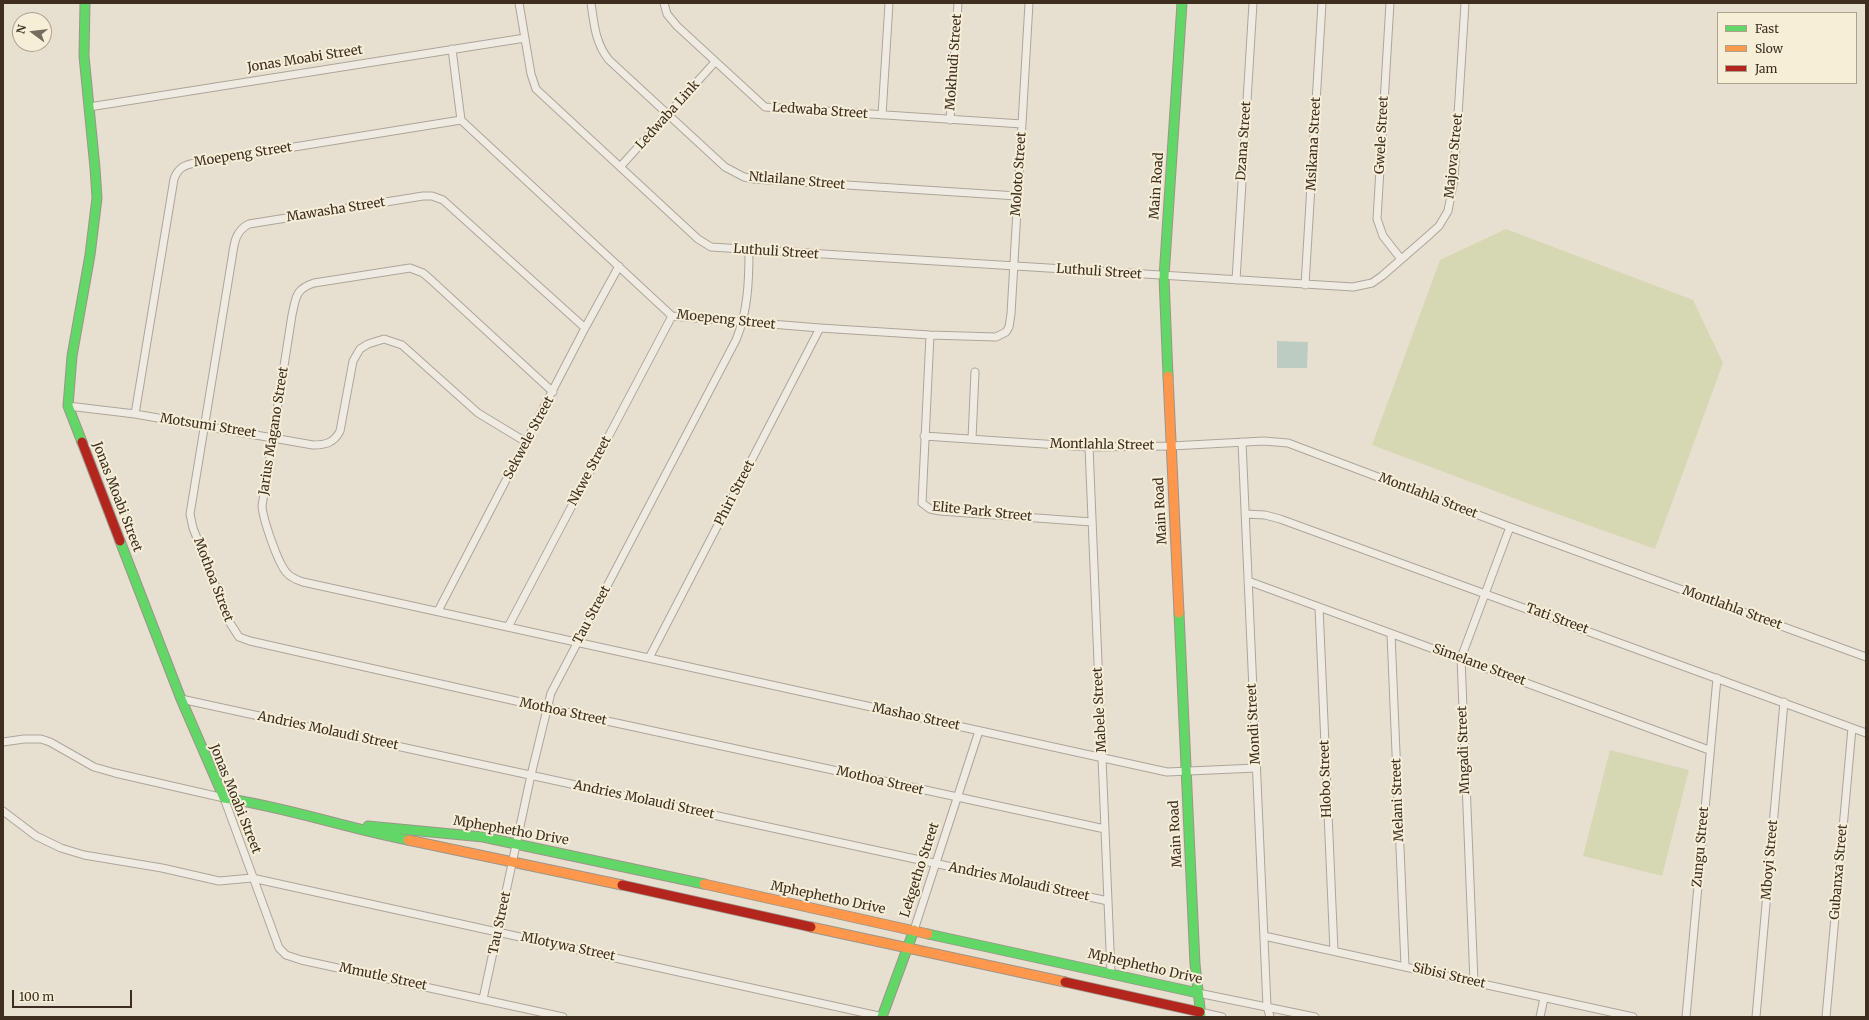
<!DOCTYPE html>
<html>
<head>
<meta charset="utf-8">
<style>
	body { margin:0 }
	#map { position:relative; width:1869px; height:1020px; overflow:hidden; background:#e7e0d1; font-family:Merriweather,serif }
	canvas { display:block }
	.frame { position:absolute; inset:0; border:4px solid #3d2e20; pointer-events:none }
	.legend { position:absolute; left:1717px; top:12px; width:140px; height:72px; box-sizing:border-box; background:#f7eed8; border:1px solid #ada18e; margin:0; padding:5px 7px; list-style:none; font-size:12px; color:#3d2e20 }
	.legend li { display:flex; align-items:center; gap:8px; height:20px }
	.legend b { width:20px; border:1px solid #ada18e }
	.north { position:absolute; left:12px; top:12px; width:40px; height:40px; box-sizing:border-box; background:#f7eed8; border:1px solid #ada18e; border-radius:50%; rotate:285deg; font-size:11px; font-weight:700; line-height:16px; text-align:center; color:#3d2e20 }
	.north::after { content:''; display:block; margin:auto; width:14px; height:18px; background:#786c5e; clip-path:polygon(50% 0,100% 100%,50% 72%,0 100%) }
	.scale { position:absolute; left:12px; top:990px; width:120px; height:18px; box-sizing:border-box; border:2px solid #3d2e20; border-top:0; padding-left:5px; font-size:12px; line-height:14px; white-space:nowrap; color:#3d2e20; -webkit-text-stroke:3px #f7eed8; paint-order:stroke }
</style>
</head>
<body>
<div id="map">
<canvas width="1869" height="1020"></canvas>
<div class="frame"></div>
<ul class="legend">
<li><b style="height:5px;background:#63d668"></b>Fast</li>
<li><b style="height:5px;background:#ff974d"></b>Slow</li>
<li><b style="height:5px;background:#b3261e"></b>Jam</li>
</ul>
<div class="north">N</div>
<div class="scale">100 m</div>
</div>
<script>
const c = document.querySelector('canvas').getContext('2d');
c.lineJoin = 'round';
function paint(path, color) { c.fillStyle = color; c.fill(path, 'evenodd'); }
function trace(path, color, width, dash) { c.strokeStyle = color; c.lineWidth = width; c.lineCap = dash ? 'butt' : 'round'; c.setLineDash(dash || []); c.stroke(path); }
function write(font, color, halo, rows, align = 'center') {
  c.font = font + ' Merriweather,serif'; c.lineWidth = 4; c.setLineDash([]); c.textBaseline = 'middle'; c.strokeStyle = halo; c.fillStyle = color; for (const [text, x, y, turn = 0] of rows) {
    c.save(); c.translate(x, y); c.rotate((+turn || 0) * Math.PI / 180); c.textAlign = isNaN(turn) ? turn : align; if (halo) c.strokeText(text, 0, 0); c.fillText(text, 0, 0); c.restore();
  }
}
paint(new Path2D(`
	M1506,229L1693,300L1723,363L1655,549L1532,505L1372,445L1440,260Z
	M1610,750L1689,770L1662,876L1583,856Z`), '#d6d7b3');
paint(new Path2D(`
	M1277,341L1308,342L1307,368H1277Z`), '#bcccc2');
const street = new Path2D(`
	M519,3L531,74L536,89L698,239L711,247L1353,287L1372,283L1382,276L1428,236L1439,226L1448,211L1454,179L1465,3
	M591,3C594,23 595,43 609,60L725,167L744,177L754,179L1017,196
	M664,3L667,14L677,26L765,107L1022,124
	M1390,3L1377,219L1383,236L1401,259
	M452,49L461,120L672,316L820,328L930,335L996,337L1006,332L1009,327L1011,314L1029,3
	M89,107L525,38
	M882,115L889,3
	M950,120L958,3
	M620,167L715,62
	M1236,280L1253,3
	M1305,285L1322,3
	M585,328L443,200L432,196H423L249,224C235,231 234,244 232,258L190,514L193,528L230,623L239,637L250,641L547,708L1105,829
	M930,335L922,503L930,509L940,511L1092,522
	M553,392L429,278L423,273L410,268L314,283C295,289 296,298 292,315L262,506C263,519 278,564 287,573C291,578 297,580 303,582L1167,772L1256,768
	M68,406L135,414L313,445C325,445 334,443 340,431L353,361L360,349L368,344L384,339L402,345L478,413L526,442
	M135,414L174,179C178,168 184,165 195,163L461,120
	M924,436L1089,447L1171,446L1264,441L1288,443L1510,527L1866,657
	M972,439L975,372
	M1242,442L1267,1006L1270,1017
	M1089,447L1111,973
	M1245,514L1265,515L1280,519L1866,733
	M1248,581L1709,750
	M1319,607L1334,951
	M438,611L585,328L619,266
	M508,627L672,316
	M1391,634L1405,966
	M649,658L820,328
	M181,699L1108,901
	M3,742L24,739H41L50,742L94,767L115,773L224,798L279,948L286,955L301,960L563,1017
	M3,811L36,836L61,848L84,855L162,868L219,881L252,878L883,1017
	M914,930L979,731
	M1264,936L1633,1017
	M1474,982L1461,658L1510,527
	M1198,993L1315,1017
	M483,999L531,775L551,693L736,340C748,311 749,281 749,250
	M1200,1012L1222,1017
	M1540,1017L1544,998
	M1686,1017L1717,678
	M1756,1017L1784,702
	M1826,1017L1852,728`);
const fast = new Path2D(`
	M1168,376L1164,277L1182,3
	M82,442L68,406L72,356L90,255L97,198L95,168L84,56L85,3
	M120,541L181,699L224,798C286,807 346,828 408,840
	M1179,613L1195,964L1201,1017
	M368,826L483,837L704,884
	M928,934L1198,993
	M882,1017L914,930`);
const slow = new Path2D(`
	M1168,376L1179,613
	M408,840L622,885
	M704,884L928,934
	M811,927L1065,982`);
const jam = new Path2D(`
	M82,442L120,541
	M622,885L811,927
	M1065,982L1200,1012`);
trace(street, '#ada599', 9);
trace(fast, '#9c958a', 11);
trace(slow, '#9c958a', 11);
trace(jam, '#9c958a', 11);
trace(street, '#efebe3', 7);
trace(fast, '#63d668', 9);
trace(slow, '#ff974d', 9);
trace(jam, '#b3261e', 9);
write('13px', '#3d2e20', '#f7eed8', [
	["Jonas Moabi Street",305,59,-9],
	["Mokhudi Street",954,62,-86],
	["Ledwaba Street",820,111,4],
	["Ledwaba Link",668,115,-48],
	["Gwele Street",1382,135,-87],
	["Dzana Street",1244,141,-86],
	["Msikana Street",1314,144,-87],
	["Moepeng Street",243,155,-9],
	["Majova Street",1454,156,-84],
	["Moloto Street",1019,174,-86],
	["Ntlailane Street",797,181,5],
	["Main Road",1157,186,-86],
	["Mawasha Street",336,210,-9],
	["Luthuli Street",776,252,4],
	["Luthuli Street",1099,272,4],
	["Moepeng Street",726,320,6],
	["Motsumi Street",208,426,9],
	["Jarius Magano Street",274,431,-81],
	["Sekwele Street",529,438,-62],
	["Montlahla Street",1102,445,1],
	["Nkwe Street",590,471,-62],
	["Phiri Street",735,493,-63],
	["Montlahla Street",1428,496,21],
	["Jonas Moabi Street",117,497,69],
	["Main Road",1161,511,-93],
	["Elite Park Street",982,512,6],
	["Mothoa Street",213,580,69],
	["Montlahla Street",1732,608,20],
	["Tau Street",592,615,-62],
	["Tati Street",1557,619,20],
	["Simelane Street",1479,665,20],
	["Mabele Street",1100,710,-93],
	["Mothoa Street",563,712,12],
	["Mashao Street",916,717,12],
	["Mondi Street",1254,724,-93],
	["Andries Molaudi Street",328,731,12],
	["Mngadi Street",1464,750,-92],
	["Hlobo Street",1326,779,-92],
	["Mothoa Street",880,781,13],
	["Jonas Moabi Street",235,799,68],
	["Andries Molaudi Street",644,800,12],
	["Melani Street",1398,800,-92],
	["Mphephetho Drive",511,831,10],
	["Main Road",1176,834,-93],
	["Zungu Street",1701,847,-85],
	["Mboyi Street",1770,860,-85],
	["Lekgetho Street",920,870,-72],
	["Gubanxa Street",1839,872,-85],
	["Andries Molaudi Street",1019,882,12],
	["Mphephetho Drive",828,898,12],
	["Tau Street",500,923,-78],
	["Mlotywa Street",568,947,12],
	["Mphephetho Drive",1145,967,13],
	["Sibisi Street",1449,976,13],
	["Mmutle Street",383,977,12]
]);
</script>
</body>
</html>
